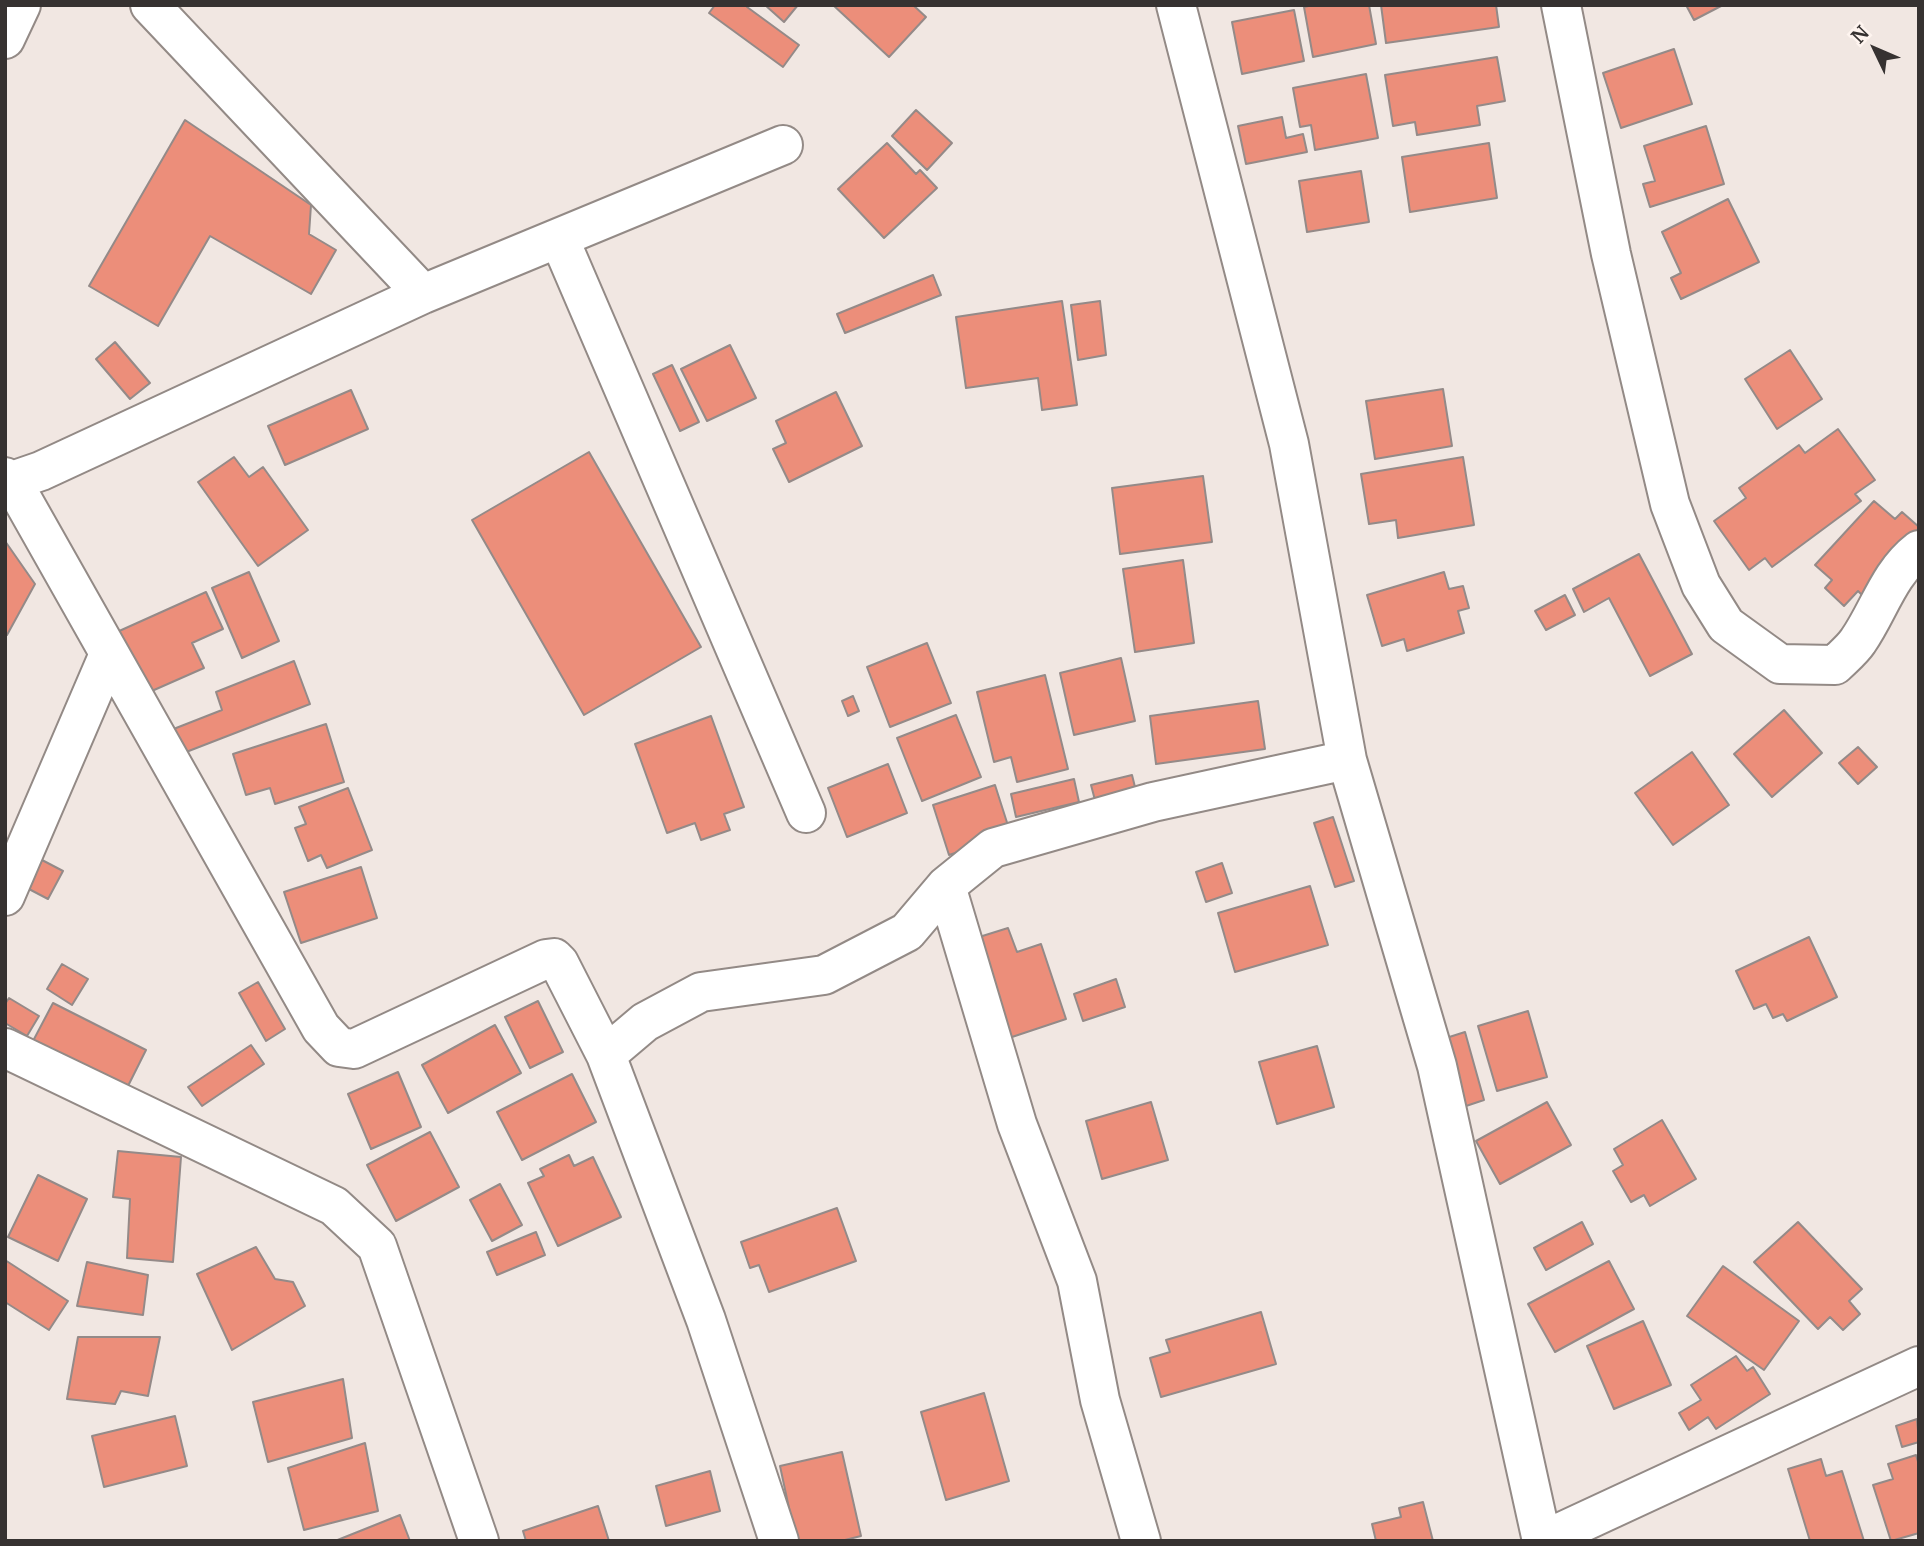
<!DOCTYPE html>
<html>
<head>
<meta charset="utf-8">
<style>
	body { margin:0 }
	#map { position:relative; width:1924px; height:1546px; overflow:hidden; background:#f1e7e2; font-family:Merriweather,serif }
	canvas { display:block }
	.frame { position:absolute; inset:0; border:7px solid #363231; pointer-events:none }
	.north { position:absolute; left:1840px; top:14px; width:70px; height:70px; -webkit-text-stroke:5px #fef4ef; paint-order:stroke; rotate:314deg; font-size:19px; font-weight:700; line-height:28px; text-align:center; color:#363231 }
	.north::after { content:''; display:block; margin:auto; width:24px; height:32px; background:#363231; clip-path:polygon(50% 0,100% 100%,50% 72%,0 100%) }
</style>
</head>
<body>
<div id="map">
<canvas width="1924" height="1546"></canvas>
<div class="frame"></div>
<div class="north">N</div>
</div>
<script>
const c = document.querySelector('canvas').getContext('2d');
c.lineJoin = 'round';
function paint(path, color) { c.fillStyle = color; c.fill(path, 'evenodd'); }
function trace(path, color, width, dash) { c.strokeStyle = color; c.lineWidth = width; c.lineCap = dash ? 'butt' : 'round'; c.setLineDash(dash || []); c.stroke(path); }
const building = new Path2D(`
	M715,5H748L747,7L799,45L783,67L709,13Z
	M765,5H798L784,22Z
	M833,5H913L926,17L889,57Z
	M1313,5H1369L1376,44L1313,57L1304,7Z
	M1381,5H1496L1499,27L1386,43Z
	M1686,5H1723L1694,20Z
	M1294,10L1304,61L1242,74L1232,22Z
	M1674,49L1692,104L1621,128L1603,73Z
	M1497,57L1505,101L1477,106L1480,125L1417,135L1415,122L1393,126L1385,75Z
	M1366,74L1378,138L1315,150L1311,125L1300,127L1293,88Z
	M916,110L952,143L927,170L892,136Z
	M1282,117L1286,138L1303,134L1307,152L1246,164L1238,126Z
	M185,120L311,205L309,234L336,250L311,294L210,236L158,326L89,286Z
	M1706,126L1724,184L1650,207L1643,184L1655,181L1644,146Z
	M887,143L916,174L920,170L937,188L884,238L838,189Z
	M1489,143L1497,198L1410,212L1402,157Z
	M1361,171L1369,222L1307,232L1299,181Z
	M1728,199L1759,262L1681,299L1671,278L1681,273L1662,232Z
	M933,275L941,295L845,333L837,314Z
	M1062,301L1077,405L1042,410L1038,378L966,388L956,317Z
	M1100,301L1106,355L1078,360L1071,305Z
	M115,342L150,383L130,399L96,359Z
	M730,345L756,398L707,421L681,369Z
	M1790,350L1822,399L1777,429L1745,379Z
	M672,365L699,422L680,431L653,374Z
	M1443,389L1452,446L1375,459L1366,401Z
	M351,390L368,429L285,465L268,426Z
	M836,392L862,446L789,482L773,449L786,443L776,421Z
	M1838,429L1875,480L1855,494L1861,501L1772,567L1765,558L1749,570L1714,521L1746,498L1739,488L1799,445L1805,453Z
	M589,452L701,647L584,715L472,520Z
	M234,457L249,477L263,467L308,530L258,566L198,482Z
	M1463,457L1474,525L1398,538L1396,520L1369,524L1361,474Z
	M1203,476L1212,542L1120,554L1112,488Z
	M1874,501L1895,519L1902,512L1919,527V544L1867,600L1858,591L1844,606L1825,588L1832,580L1815,565Z
	M5,541L35,584L7,635H5Z
	M1639,554L1692,654L1650,676L1609,598L1584,612L1573,589Z
	M1183,560L1194,643L1135,652L1123,569Z
	M249,572L279,641L242,658L212,588Z
	M1444,572L1449,589L1463,586L1469,608L1458,611L1464,633L1407,651L1404,639L1382,646L1367,595Z
	M206,592L223,629L192,643L204,668L145,694L117,632Z
	M1565,595L1575,615L1546,630L1535,611Z
	M927,643L951,703L890,727L867,667Z
	M1121,658L1135,721L1074,735L1060,673Z
	M294,661L310,704L181,754L171,730L222,710L216,692Z
	M1045,675L1068,769L1017,782L1011,757L994,762L977,692Z
	M853,696L859,711L848,716L842,701Z
	M1258,701L1265,749L1156,764L1150,716Z
	M1784,710L1822,753L1772,797L1734,754Z
	M956,715L981,777L922,801L897,738Z
	M711,716L744,807L724,814L730,830L701,840L695,823L667,833L635,744Z
	M326,724L344,782L275,804L270,788L246,795L233,754Z
	M1858,747L1877,767L1858,784L1839,763Z
	M1692,752L1729,805L1673,845L1635,793Z
	M888,764L907,813L847,837L828,788Z
	M1132,775L1137,795L1096,804L1091,785Z
	M1074,779L1079,802L1016,817L1011,794Z
	M995,785L1011,835L949,855L933,805Z
	M348,788L372,850L327,868L321,855L308,861L295,828L306,824L299,807Z
	M1333,817L1354,881L1335,887L1314,823Z
	M42,860L63,871L48,899L27,888Z
	M1222,863L1232,893L1206,902L1196,872Z
	M361,867L377,918L301,943L284,892Z
	M1310,886L1328,945L1235,972L1218,913Z
	M1008,928L1017,952L1041,944L1066,1019L1009,1038L976,938Z
	M1809,937L1837,997L1787,1021L1783,1014L1773,1018L1766,1004L1754,1009L1736,971Z
	M62,964L88,979L72,1005L47,989Z
	M1116,979L1125,1007L1083,1021L1074,994Z
	M258,982L285,1029L266,1041L239,993Z
	M9,998L39,1016L27,1036L5,1023V1004Z
	M538,1001L563,1052L530,1068L505,1017Z
	M53,1003L146,1050L127,1088L33,1041Z
	M1528,1011L1547,1077L1497,1091L1478,1026Z
	M495,1025L521,1073L448,1113L422,1065Z
	M1465,1032L1484,1100L1463,1107L1443,1039Z
	M251,1045L264,1064L202,1106L188,1087Z
	M1317,1046L1334,1107L1277,1124L1259,1062Z
	M398,1072L421,1127L371,1149L348,1094Z
	M572,1074L596,1122L522,1160L497,1112Z
	M1151,1102L1168,1160L1102,1179L1086,1121Z
	M1547,1102L1571,1145L1500,1184L1476,1141Z
	M1662,1120L1696,1179L1650,1206L1644,1195L1631,1202L1613,1171L1623,1165L1614,1149Z
	M430,1132L459,1187L396,1221L367,1165Z
	M118,1151L181,1157L173,1262L127,1258L130,1199L113,1197Z
	M569,1155L574,1166L593,1157L621,1217L558,1246L528,1183L544,1176L540,1169Z
	M38,1175L87,1199L58,1261L8,1237Z
	M500,1184L522,1225L492,1241L470,1200Z
	M837,1208L856,1261L769,1292L759,1265L750,1268L741,1242Z
	M1582,1222L1593,1244L1546,1270L1534,1248Z
	M1798,1222L1862,1289L1849,1301L1860,1314L1843,1330L1830,1317L1818,1329L1754,1262Z
	M536,1232L545,1255L497,1275L487,1252Z
	M256,1247L275,1279L293,1282L305,1306L232,1350L197,1274Z
	M5,1260L68,1301L49,1330L5,1302Z
	M1609,1261L1634,1309L1555,1352L1528,1304Z
	M87,1262L148,1275L143,1315L77,1306Z
	M1723,1266L1799,1321L1764,1370L1687,1316Z
	M1261,1312L1276,1364L1161,1397L1150,1358L1170,1352L1166,1340Z
	M1643,1321L1671,1385L1614,1409L1587,1346Z
	M78,1337H160L148,1396L121,1391L115,1404L67,1399Z
	M1736,1356L1747,1371L1753,1367L1770,1394L1716,1429L1708,1417L1689,1430L1679,1413L1701,1400L1691,1385Z
	M343,1379L352,1438L268,1462L253,1402Z
	M984,1393L1009,1481L946,1500L921,1412Z
	M175,1416L187,1466L104,1487L92,1436Z
	M1917,1419L1919,1442L1902,1447L1896,1426Z
	M365,1443L378,1511L304,1530L288,1468Z
	M842,1452L861,1536L841,1541H796L780,1466Z
	M1916,1455L1919,1465V1533L1891,1541L1873,1485L1893,1479L1888,1464Z
	M1821,1459L1826,1476L1842,1471L1864,1541H1810L1788,1469Z
	M710,1471L720,1511L666,1526L656,1486Z
	M1423,1502L1433,1541H1376L1372,1524L1401,1517L1399,1508Z
	M598,1506L609,1541H526L523,1531Z
	M400,1515L410,1541H335Z`);
paint(building, '#ec8e7a');
trace(building, '#948a88', 2);
const minor = new Path2D(`
	M150,5L423,294
	M1176,5L1289,444L1347,760L1437,1066L1542,1541
	M1561,5L1611,254L1670,504L1701,585L1726,625L1780,664L1835,665C1843,657 1852,650 1858,641C1879,611 1888,574 1919,550
	M5,39L21,5
	M559,238L806,813
	M5,477L12,481L41,471L423,294L783,145
	M12,481L321,1028L339,1047L354,1049L546,959L554,958L559,963L606,1055L706,1320L779,1541
	M946,886L1017,1124L1077,1281L1100,1400L1141,1541
	M5,896L109,654
	M5,1048L334,1206L377,1246L479,1541
	M606,1055L645,1022L701,992L824,975L907,932L946,886L993,848L1153,802L1347,760
	M1542,1541L1919,1366`);
trace(minor, '#938a86', 42);
trace(minor, '#fff', 38);
</script>
</body>
</html>
